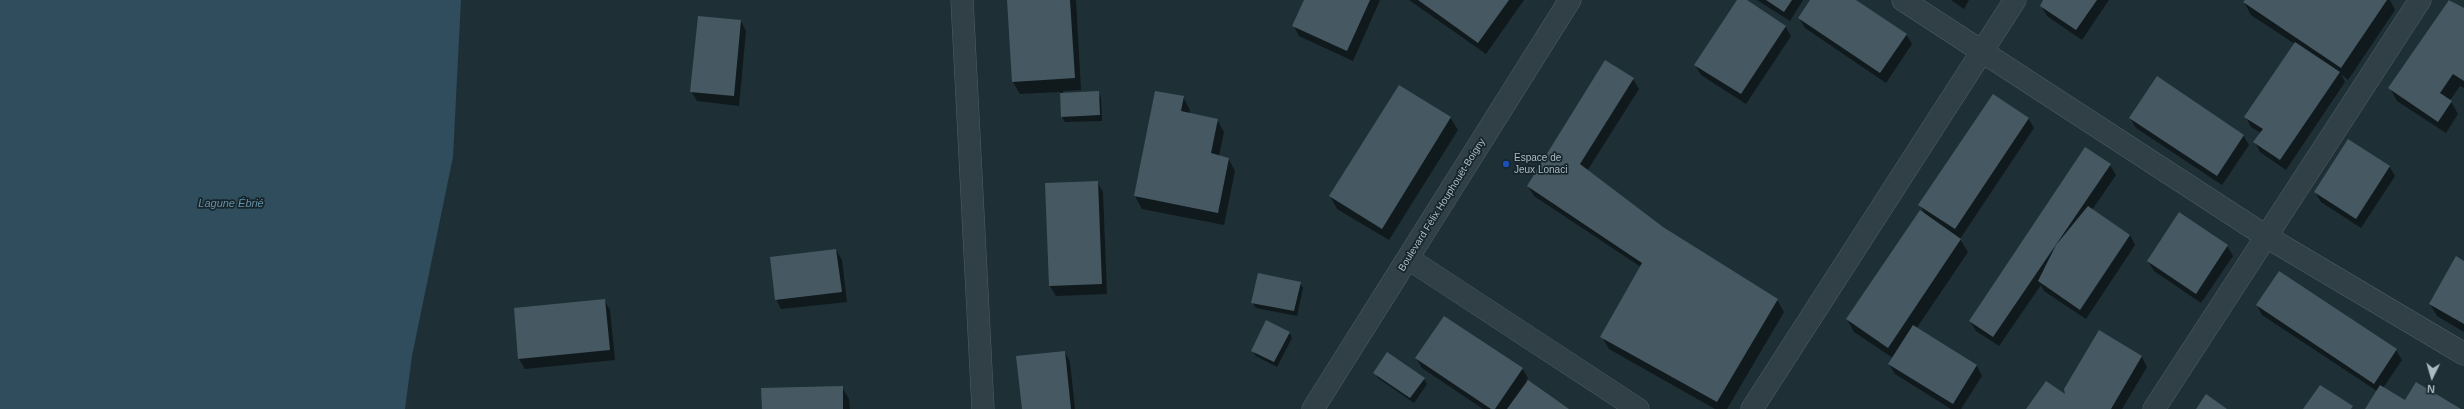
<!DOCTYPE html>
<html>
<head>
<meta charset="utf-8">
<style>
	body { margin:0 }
	#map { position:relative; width:2464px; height:409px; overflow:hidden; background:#1e2f36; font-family:Helvetica,sans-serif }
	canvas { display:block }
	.north { position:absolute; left:2412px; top:357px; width:40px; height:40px; -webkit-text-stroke:3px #17252b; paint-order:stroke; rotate:185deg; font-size:11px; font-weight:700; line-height:16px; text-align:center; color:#abbbc4 }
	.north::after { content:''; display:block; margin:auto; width:14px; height:18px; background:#abbbc4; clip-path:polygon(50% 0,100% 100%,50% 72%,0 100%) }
</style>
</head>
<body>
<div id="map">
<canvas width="2464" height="409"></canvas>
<div class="north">N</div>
</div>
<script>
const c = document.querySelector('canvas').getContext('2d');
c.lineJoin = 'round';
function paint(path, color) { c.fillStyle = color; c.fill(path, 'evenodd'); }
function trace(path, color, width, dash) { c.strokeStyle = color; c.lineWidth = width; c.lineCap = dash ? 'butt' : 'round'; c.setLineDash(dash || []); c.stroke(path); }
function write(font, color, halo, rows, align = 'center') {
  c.font = font + ' Helvetica,sans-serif'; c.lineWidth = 3.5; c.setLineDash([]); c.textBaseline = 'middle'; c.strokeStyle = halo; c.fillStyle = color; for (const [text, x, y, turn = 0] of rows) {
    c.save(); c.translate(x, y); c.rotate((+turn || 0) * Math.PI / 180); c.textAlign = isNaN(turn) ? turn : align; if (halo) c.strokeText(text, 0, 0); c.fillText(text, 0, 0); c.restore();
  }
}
paint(new Path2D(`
	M0,0H461L453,157L412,356L405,409H0Z`), '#2f4d5c');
paint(new Path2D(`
	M1008,0H1076L1081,90L1063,91V93L1098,92L1101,98L1102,121L1065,122L1062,117L1060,92L1020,94L1013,82Z
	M1305,0H1380L1353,61L1299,36L1294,26Z
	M1409,0H1524L1486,54Z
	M1738,0H1745L1785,26L1791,36L1746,104L1701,75L1695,65Z
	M1757,0H1803L1790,21Z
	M1811,0H1854L1906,34L1912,44L1886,83L1805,28L1799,18Z
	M1951,0H1969L1964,9Z
	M2045,0H2109L2082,40L2047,16L2041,6Z
	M2246,0H2390L2395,10L2348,80L2341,74L2345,82L2286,170L2260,152L2255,142L2261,133L2251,127L2246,117L2295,44L2251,15L2244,2Z
	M2450,0L2464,9V88L2460,86L2450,100L2458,114L2446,133L2397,101L2390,88Z
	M741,21L746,31L739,106L697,101L691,91Z
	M1633,79L1639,89L1587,171L1662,228L1777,300L1784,312L1727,409H1715L1609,349L1602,337L1641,267L1534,196L1528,186Z
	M1183,97L1190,110L1189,114L1217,120L1224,132L1219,156L1228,158L1235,171L1224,225L1142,209L1135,196Z
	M1450,117L1458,130L1389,240L1337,209L1330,196Z
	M2028,118L2034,128L1960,239L1968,252L1916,329L1977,366L1982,376L1961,409H1951L1895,374L1889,364L1893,358L1854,332L1847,319L1926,216L1920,205Z
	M2130,118L2243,135L2249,145L2222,185L2136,128Z
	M2085,148L2110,165L2116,175L2092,210L2130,235L2135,245L2086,319L2044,291L2041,285L1999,346L1976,331L1970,321Z
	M2389,166L2395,176L2361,228L2321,202L2315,192Z
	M1097,182L1103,192L1107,294L1056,296L1050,286Z
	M2227,246L2233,256L2201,303L2154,271L2148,261Z
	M836,250L842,260L847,302L781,309L776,299Z
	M2464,262V332L2437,316L2430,304Z
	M2279,272L2396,350L2402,360L2383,388L2405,402L2459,409H2366L2377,391L2262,315L2257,305Z
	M1300,283L1303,288L1297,316L1256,308L1252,302Z
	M604,300L610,310L615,360L525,369L519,359Z
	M1289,332L1292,338L1277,367L1256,356L1253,351Z
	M2099,332L2142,357L2147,367L2122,409H2027L2067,396Z
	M1065,352L1070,362L1075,409H1023Z
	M1416,358L1522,368L1528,378L1526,381L1567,409H1483L1422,368Z
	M1375,373L1424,379L1427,384L1414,403L1378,378Z
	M842,387L849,399L850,409H763Z`), '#0007');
paint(new Path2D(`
	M1007,0H1070L1075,78L1012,82Z
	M1304,0H1370L1347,51L1292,26Z
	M1418,0H1509L1478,43Z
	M1737,0H1747L1786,26L1741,94L1694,65Z
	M1766,0H1792L1784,12Z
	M1810,0H1856L1907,34L1880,73L1798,18Z
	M2043,0H2097L2076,30L2040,6Z
	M2245,0H2387L2341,68L2243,2Z
	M2449,0L2464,8V81L2453,74L2440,93L2452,101L2438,122L2388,88Z
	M698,16L741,20L734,96L690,92Z
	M2295,42L2340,72L2280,160L2253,142L2263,129L2244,117Z
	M1605,60L1634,78L1580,164L1663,227L1778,299L1717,402L1600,337L1642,263L1527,186Z
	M2157,76L2244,135L2217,176L2129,118Z
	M1399,85L1451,117L1382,229L1329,196Z
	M1099,91L1100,115L1061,117L1060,93Z
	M1155,91L1184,96L1181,111L1218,119L1211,153L1229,158L1218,213L1134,196Z
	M1993,94L2029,118L1955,229L1918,205Z
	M2348,139L2390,166L2356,219L2314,192Z
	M2085,147L2111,164L1993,337L1969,321Z
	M1098,181L1102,284L1049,286L1045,183Z
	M2088,206L2130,235L2080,310L2038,281L2056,245Z
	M1920,210L1961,239L1888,348L1846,319Z
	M2179,212L2228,245L2196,294L2147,261Z
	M836,249L842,292L775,300L770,257Z
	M2456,256L2464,261V324L2429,304Z
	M2279,271L2397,349L2374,384L2256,305Z
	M1258,273L1301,282L1294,311L1251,303Z
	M605,299L610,350L518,359L514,308Z
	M1444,316L1523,368L1495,409H1491L1415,358Z
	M1266,320L1290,332L1274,362L1251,351Z
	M1913,325L1977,365L1953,404L1888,364Z
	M2099,330L2142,356L2111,409H2026L2046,381L2065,394L2064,389Z
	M1065,351L1071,409H1022L1016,356Z
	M1387,352L1425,378L1410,398L1373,373Z
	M1528,380L1569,409H1507Z
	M2416,382L2461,409H2365L2380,385L2405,400Z
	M2320,385L2353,406L2351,409H2303Z
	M843,386V409H762L761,388Z
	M2206,394L2227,409H2196Z`), '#465963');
const minor = new Path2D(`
	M962,0L983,409
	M1903,0L2267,237L2464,354
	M1409,259L1638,409
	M1752,409L2015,0
	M2154,409L2420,0`);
const tertiary = new Path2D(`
	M1313,409L1570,0`);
trace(minor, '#4f5e65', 23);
trace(tertiary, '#4f5e65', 23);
trace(minor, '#314047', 22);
trace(tertiary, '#314047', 22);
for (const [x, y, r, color] of [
	[1506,164,4,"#1a4fb4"]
]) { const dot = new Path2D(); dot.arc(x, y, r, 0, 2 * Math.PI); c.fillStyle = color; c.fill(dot); trace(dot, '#17252b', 1.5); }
write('10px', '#abbbc4', '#17252b', [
	["Espace de",1514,158],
	["Jeux Lonaci",1514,170]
], 'left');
write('10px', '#abbbc4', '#17252b', [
	["Boulevard Félix Houphouët-Boigny",1442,205,-58]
]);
write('italic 11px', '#6290a6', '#17252b', [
	["Lagune Ébrié",231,204]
]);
</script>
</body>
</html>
